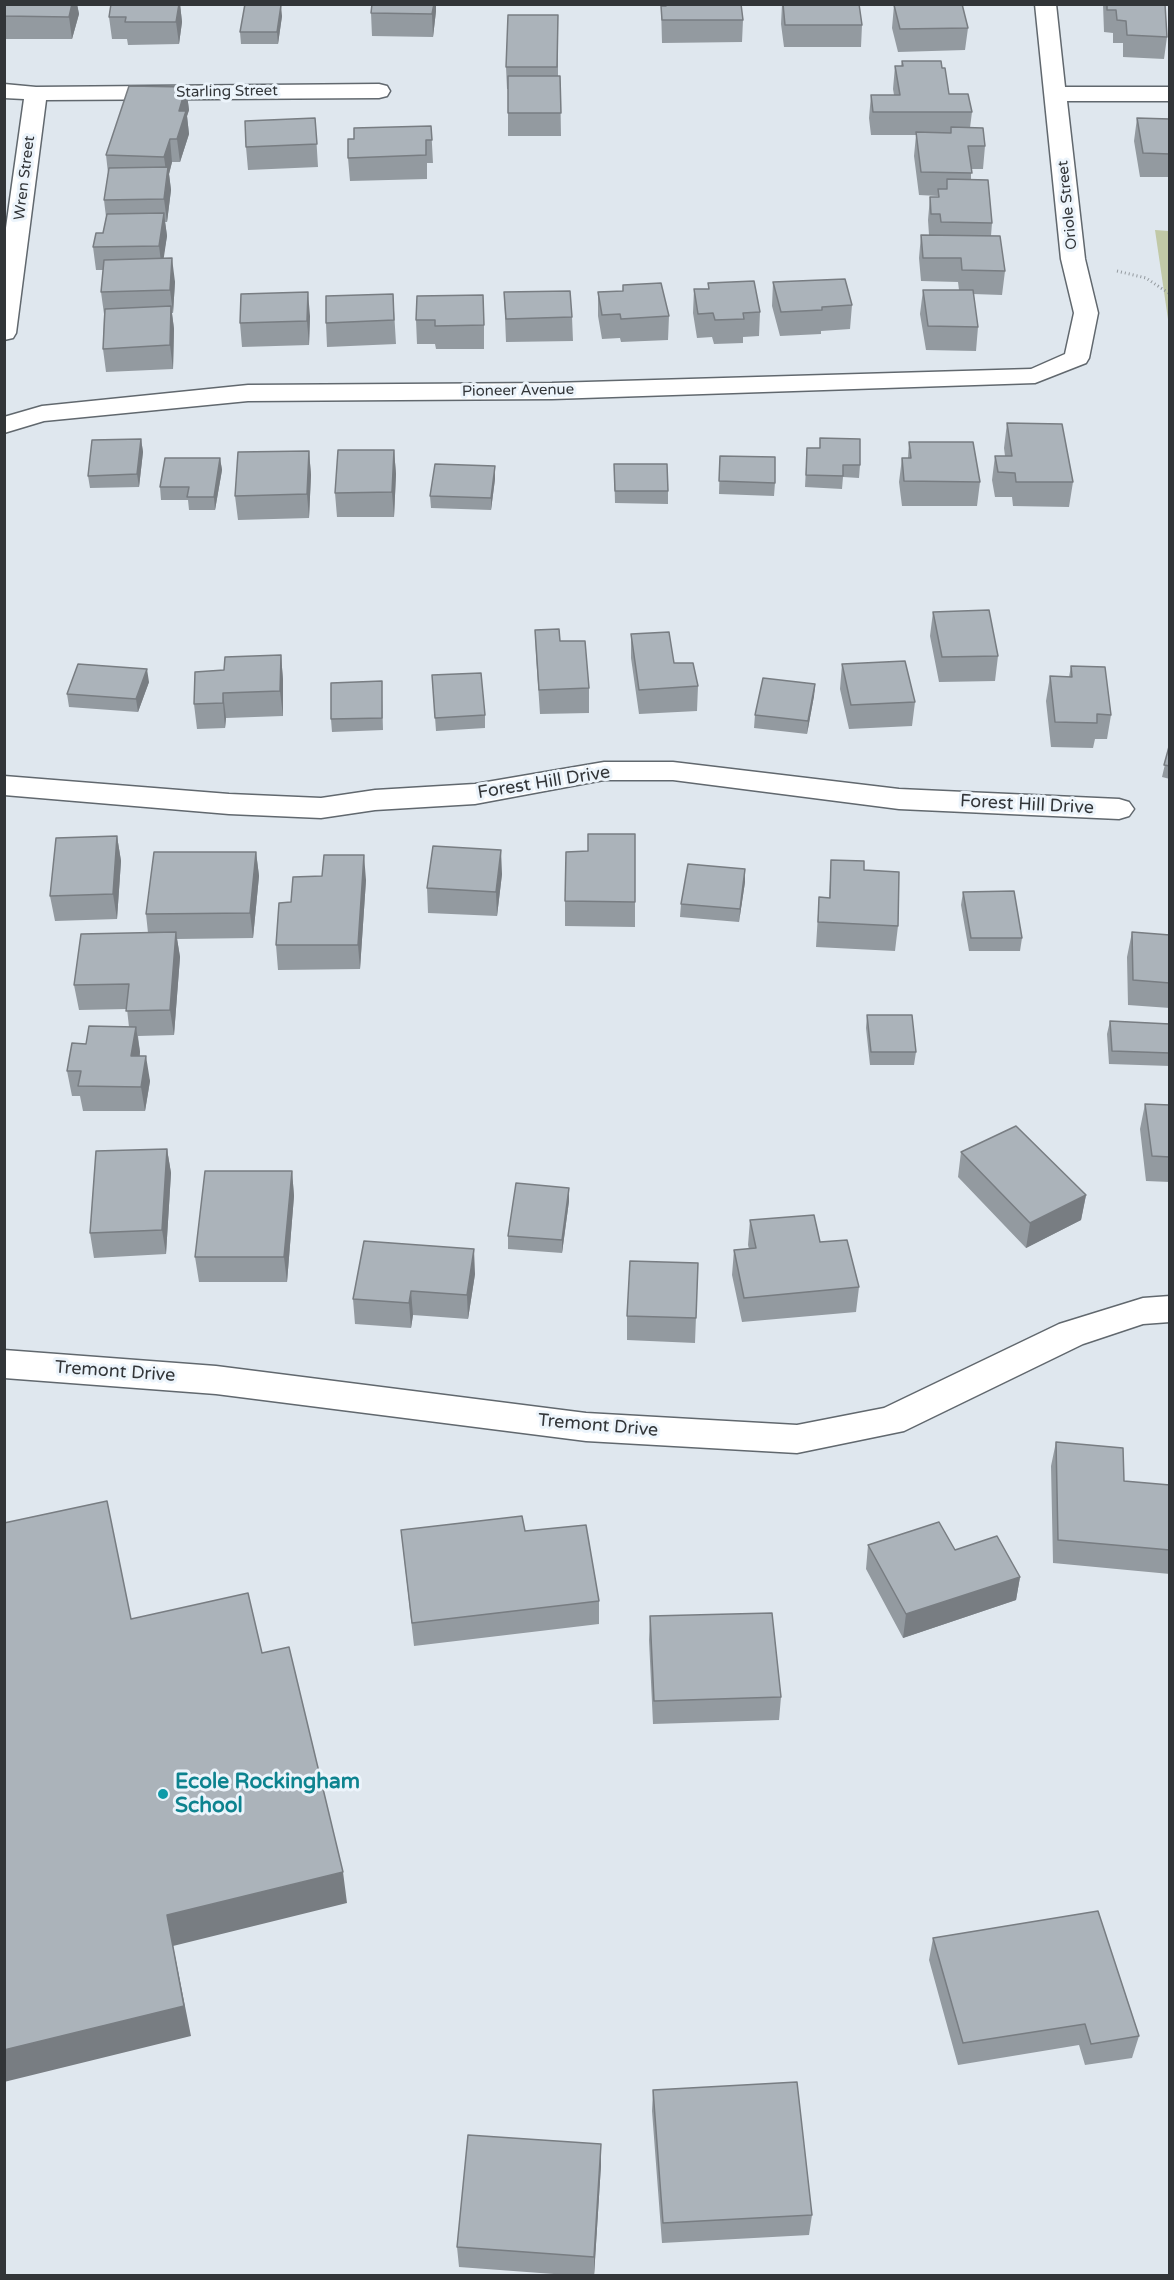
<!DOCTYPE html>
<html>
<head>
<meta charset="utf-8">
<style>
	body { margin:0 }
	#map { position:relative; width:1174px; height:2280px; overflow:hidden; background:#dfe7ee; font-family:"Varela Round",sans-serif }
	canvas { display:block }
	.frame { position:absolute; inset:0; border:6px solid #323538; pointer-events:none }
</style>
</head>
<body>
<div id="map">
<canvas width="1174" height="2280"></canvas>
<div class="frame"></div>
</div>
<script>
const c = document.querySelector('canvas').getContext('2d');
c.lineJoin = 'round';
function paint(path, color) { c.fillStyle = color; c.fill(path, 'evenodd'); }
function trace(path, color, width, dash) { c.strokeStyle = color; c.lineWidth = width; c.lineCap = dash ? 'butt' : 'round'; c.setLineDash(dash || []); c.stroke(path); }
function write(font, color, halo, rows, align = 'center') {
  c.font = font + ' "Varela Round",sans-serif'; c.lineWidth = 6; c.setLineDash([]); c.textBaseline = 'middle'; c.strokeStyle = halo; c.fillStyle = color; for (const [text, x, y, turn = 0] of rows) {
    c.save(); c.translate(x, y); c.rotate((+turn || 0) * Math.PI / 180); c.textAlign = isNaN(turn) ? turn : align; if (halo) c.strokeText(text, 0, 0); c.fillText(text, 0, 0); c.restore();
  }
}
paint(new Path2D(`
	M1155,230L1169,231V326Z`), '#c1c9a7');
const street = new Path2D(`
	M1035,4H1056L1065,87H1170V101H1067L1085,259L1098,313L1089,358L1086,363L1035,383L552,399L248,401L44,421L4,433V417L42,406L248,385L552,383L1031,369L1065,354L1074,313L1061,259Z
	M4,84L36,87L379,84L387,86L390,91L387,96L379,98L46,100L16,333L13,338L4,340V242L24,99L4,98Z
	M604,762H673L899,789L1119,799L1129,802L1134,809L1129,816L1119,819L899,809L673,780H604L475,804L375,810L321,818L229,814L4,795V776L229,794L321,798L375,790L475,784Z
	M1170,1296V1322L1143,1324L1083,1344L904,1431L797,1453L586,1441L216,1394L4,1378V1350L216,1366L586,1413L797,1425L884,1408L1059,1324L1143,1298Z`);
trace(street, '#61686e', 3);
trace(new Path2D(`
	M1117,271L1146,278L1170,294`), '#949a9f', 3, [1, 3]);
paint(street, '#fff');
paint(new Path2D(`
	M4,4H77L79,14L72,39H4Z
	M111,4H180L182,22L179,44L128,45L127,39H112L109,17Z
	M372,4H436V11L433,37L372,36L371,13Z
	M665,4H741L743,20L742,42L662,43L661,6H665Z
	M782,4L862,25L861,47H784L781,24Z
	M1103,4H1165L1167,37L1164,59L1123,57V43H1113V33L1104,32Z
	M894,5L968,28L965,50L898,52L892,28Z
	M558,15V76H560L561,136H508V89H507L506,67Z
	M282,16L278,44H241L240,32Z
	M902,61L949,94L972,112L970,128L985,146L983,169H971V180L992,223L991,236L1005,271L1002,295L973,294L978,327L976,351L926,350L920,314L923,290H959L958,282L921,281L919,258L921,235H929L928,220L930,197H938V196L919,195L914,156L916,135H871L869,118L871,95H894L893,89L895,66H901Z
	M186,87L189,110L187,116L189,134L180,162H172L169,174L171,190L167,222H165L167,236L163,258L175,282L173,313H172L174,329L173,369L106,372L103,349L104,314L101,292L103,270H96L93,247L103,233L106,217L104,200L108,173L106,155Z
	M315,118L318,167L248,170L246,147Z
	M1137,118L1170,119V177H1140L1134,141Z
	M431,126L433,163H427V179L350,181L348,158L354,139Z
	M773,282L852,305L850,329L821,331V334L780,336L772,306Z
	M708,283L760,312L759,336L743,337V343L714,344L712,337L697,338L693,313L694,289H708Z
	M623,285L669,316L668,340L621,342L620,338L602,339L598,316V292L623,291Z
	M504,292L572,317L573,341L506,342Z
	M393,294L396,344L327,347L326,323Z
	M310,316L309,345L242,347L240,323Z
	M484,319V349H436L435,344H417L416,320Z
	M1007,423L1073,482L1069,507L1013,506L1012,497H995L992,480L995,456H1005L1004,448Z
	M141,439L143,452L139,487L90,488L88,476Z
	M909,442L980,482L977,506H902L899,482L902,458H908Z
	M807,448L860,465L859,478L843,477L842,489L805,487Z
	M394,450L396,474L394,517H337L335,493Z
	M309,451L311,475L309,518L238,520L235,496Z
	M720,456L775,483L774,496L719,494Z
	M220,458L222,470L215,510H189L188,500H161L160,487Z
	M614,464L668,491V504L615,503Z
	M495,479L491,510L431,508L430,496Z
	M933,612L998,656L995,681L939,682L930,636Z
	M535,630L560,641L589,688V713L540,714L536,655Z
	M631,634L674,663L698,686L697,711L639,714L631,658Z
	M281,655L283,680V716L226,718L225,728L197,729L194,704L224,670Z
	M842,664L915,702L912,726L849,729L840,689Z
	M1071,666L1111,715L1107,739H1095L1093,748L1051,747L1046,701L1050,676L1069,677Z
	M432,675L485,715V728L436,731Z
	M149,682L138,712L69,707L67,694Z
	M815,684L814,696L807,734L754,728L755,715Z
	M382,694L383,730L332,732L331,719Z
	M1170,743V779L1162,777Z
	M117,836L121,861L117,919L55,921L50,896Z
	M256,852L259,876L253,938L177,939L180,957L174,1035L138,1036L140,1052V1056L150,1081L145,1111H83L80,1096H72L67,1071L86,1044L129,1027L127,1009L79,1010L74,985L148,933L146,914Z
	M831,860L864,870L898,926L895,951L816,947L819,897L829,898Z
	M502,874L497,916L428,913L427,888Z
	M366,880L360,969L278,970L276,945L291,902Z
	M745,882L739,922L680,917L681,904Z
	M963,892L1022,938L1020,951H969L961,905Z
	M565,901L635,902V927L565,926Z
	M1132,932L1170,935V1008L1128,1005L1127,957Z
	M867,1015L916,1052L914,1065H870L866,1028Z
	M1110,1021L1170,1024V1066L1109,1064L1107,1034Z
	M1145,1104L1170,1105V1182L1146,1181L1140,1129Z
	M167,1149L171,1173L166,1254L94,1258L90,1233Z
	M961,1152L1086,1195L1081,1220L1026,1248L958,1177Z
	M292,1171L294,1196L287,1282H199L195,1257Z
	M569,1188V1201L562,1253L508,1249V1236Z
	M750,1220L820,1242L859,1287L856,1312L742,1322L732,1275L734,1250L749,1249L748,1245Z
	M698,1263L695,1343L627,1340V1316Z
	M475,1274L468,1319L413,1315L411,1328L355,1324L353,1299Z
	M1056,1442L1124,1481L1170,1485V1574L1053,1563L1051,1466Z
	M401,1530L599,1601V1624L414,1646Z
	M868,1545L955,1550L1020,1577L1016,1600L903,1638L866,1569Z
	M650,1616L781,1697L779,1720L653,1724L649,1640Z
	M933,1938L1139,2036L1132,2058L1085,2065L1079,2045L958,2065L929,1960Z
	M653,2090L812,2215L809,2235L662,2243L652,2111Z
	M601,2165L594,2276H581L459,2267L457,2247Z`), '#939aa0');
paint(new Path2D(`
	M72,4H77L79,14L72,39L69,17Z
	M179,4H180L182,22L179,44L176,22Z
	M434,4H436V11L433,37L432,14Z
	M281,5L282,16L278,44L277,32Z
	M186,87L189,110L187,116L189,134L180,162L177,139L179,111Z
	M170,139L172,162L169,174L171,190L167,222L164,199L167,179L164,157Z
	M164,213L167,236L162,270L159,246Z
	M172,258L175,282L173,313L170,290Z
	M308,292L310,316L309,345L307,321Z
	M171,306L174,329L173,369L170,345Z
	M141,439L143,452L139,487L137,474Z
	M394,450L396,474L394,517L392,492Z
	M309,451L311,475L309,518L307,494Z
	M220,458L222,470L215,510L214,497Z
	M495,466V479L491,510V498Z
	M281,655L283,680V716L280,691Z
	M147,669L149,682L138,712L136,699Z
	M815,684L814,696L807,734L808,721Z
	M223,693L226,718L225,728L223,703Z
	M117,836L121,861L117,919L113,894Z
	M501,850L502,874L497,916L496,892Z
	M256,852L259,876L253,938L250,913Z
	M364,855L366,880L360,969L358,945Z
	M745,869V882L739,922L740,909Z
	M176,932L180,957L174,1035L170,1010Z
	M136,1027L140,1052L135,1081L131,1056Z
	M146,1056L150,1081L145,1111L141,1087Z
	M167,1149L171,1173L166,1254L162,1230Z
	M292,1171L294,1196L287,1282L284,1257Z
	M569,1188V1201L562,1253V1240Z
	M1086,1195L1081,1220L1026,1248L1030,1223Z
	M474,1249L475,1274L468,1319L467,1295Z
	M411,1291L413,1315L411,1328L409,1303Z
	M1020,1577L1016,1600L903,1638L906,1614Z
	M343,1872L347,1903L173,1946L191,2036L4,2082V2050L167,1915Z
	M601,2144V2165L594,2276V2257Z`), '#787d82');
const building = new Path2D(`
	M4,4H72L69,17L4,16Z
	M111,4H179L176,22H125L126,17H109Z
	M245,4L281,5L277,32H240Z
	M372,4H434L432,14L371,13Z
	M666,4H741L743,20H662L661,6H666Z
	M783,4H859L862,25H785Z
	M962,4L968,28L900,29L894,5Z
	M1107,4H1165L1167,37L1127,35L1126,21L1117,20L1116,10H1107Z
	M508,15H558L557,67H506Z
	M902,61H941L942,68H945L949,94H968L972,112H873L871,95H900L895,66H903Z
	M508,76H560L561,113H508Z
	M129,86L186,87L179,111H186L177,139H170L164,157L106,155Z
	M315,118L317,144L246,147L245,121Z
	M1137,118L1170,119V154L1143,153Z
	M431,126L432,140H426V155L348,158V139H354V128Z
	M951,127L983,128L985,146H968L972,173L921,172L916,132L951,133Z
	M168,167L164,199L104,200L109,168Z
	M947,179L988,180L992,223L941,222L940,214H931L930,197H939L938,189H947Z
	M164,213L159,246L93,247L96,233H103L107,214Z
	M921,235L1000,236L1005,271L962,270L961,258H923Z
	M172,258L170,290L101,292L104,260Z
	M845,279L852,305L822,307V310L781,312L773,282Z
	M754,281L760,312L743,313L744,319L715,320L713,313L698,314L694,289H709L708,283Z
	M661,283L669,316L621,319L620,314L602,315L598,292L623,291V285Z
	M923,290H973L978,327L928,326Z
	M570,291L572,317L506,319L504,292Z
	M308,292L307,321L240,323L241,294Z
	M393,294L394,320L326,323V296Z
	M483,295L484,325L435,326V320H416L417,296Z
	M171,306L170,345L103,349L105,309Z
	M1007,423L1062,424L1073,482H1016L1015,473L998,472L995,456H1012Z
	M820,438L860,439V465H843V476L806,475L807,448H820Z
	M141,439L137,474L88,476L92,440Z
	M909,442H973L980,482L904,481L902,458H911Z
	M338,450H394L392,492L335,493Z
	M309,451L307,494L235,496L238,452Z
	M720,456L775,457V483L719,481Z
	M165,458H220L214,497H187L189,487H160Z
	M435,464L495,466L491,498L430,496Z
	M614,464H667L668,491H615Z
	M989,610L998,656L942,657L933,612Z
	M559,629L560,641H585L589,688L539,690L535,630Z
	M669,632L674,663H693L698,686L639,690L631,634Z
	M281,655L280,691L223,693V703L194,704L195,672L224,670L225,657Z
	M905,661L915,702L851,705L842,664Z
	M78,664L147,669L136,699L67,694Z
	M1071,666L1105,667L1111,715L1097,714V723L1055,722L1050,676L1072,677Z
	M481,673L485,715L435,718L432,675Z
	M763,678L815,684L808,721L755,715Z
	M382,681V718L331,719V683Z
	M1170,743V766L1164,765Z
	M588,834H635V902L565,901L566,852L588,851Z
	M117,836L113,894L50,896L56,838Z
	M433,846L501,850L496,892L427,888Z
	M154,852H256L250,913L146,914Z
	M324,855H364L358,945H276L279,903L291,902L293,877L322,876Z
	M831,860L864,861V870L899,872L898,926L818,922L819,897L830,898Z
	M688,864L745,869L740,909L681,904Z
	M1014,891L1022,938H971L963,892Z
	M176,932L170,1010L126,1011L129,984L74,985L81,934Z
	M1132,932L1170,935V983L1133,980Z
	M867,1015H912L916,1052H871Z
	M1110,1021L1170,1024V1053L1112,1051Z
	M89,1026L136,1027L131,1056H146L141,1087L78,1086L81,1071H67L72,1043L86,1044Z
	M1145,1104L1170,1105V1157L1152,1156Z
	M1016,1126L1086,1195L1030,1223L961,1152Z
	M167,1149L162,1230L90,1233L96,1151Z
	M205,1171H292L284,1257H195Z
	M516,1183L569,1188L562,1240L508,1236Z
	M814,1215L820,1242L847,1240L859,1287L744,1298L734,1250L756,1248L750,1220Z
	M364,1241L474,1249L467,1295L411,1291L409,1303L353,1299Z
	M630,1261L698,1263L696,1318L627,1316Z
	M1056,1442L1123,1448L1124,1481L1170,1485V1550L1058,1540Z
	M107,1501L131,1619L248,1593L262,1653L289,1647L343,1872L167,1915L184,2006L4,2050V1523Z
	M522,1516L525,1531L586,1525L599,1601L412,1623L401,1530Z
	M939,1522L955,1550L997,1536L1020,1577L906,1614L868,1545Z
	M772,1613L781,1697L654,1701L650,1616Z
	M1098,1911L1139,2036L1091,2044L1085,2024L963,2043L933,1938Z
	M797,2082L812,2215L663,2223L653,2090Z
	M468,2135L601,2144L594,2257L457,2247Z`);
paint(building, '#abb3ba');
trace(building, '#787d82', 1.5);
for (const [x, y, r, color] of [
	[163,1794,6,"#0f9aa8"]
]) { const dot = new Path2D(); dot.arc(x, y, r, 0, 2 * Math.PI); c.fillStyle = color; c.fill(dot); trace(dot, '#ecf4fb', 2); }
write('15px', '#323538', '#ecf4fb', [
	["Starling Street",227,92,-1],
	["Wren Street",25,178,-83],
	["Oriole Street",1068,205,-96],
	["Pioneer Avenue",518,391,-1]
]);
write('18px', '#323538', '#ecf4fb', [
	["Forest Hill Drive",544,783,-9],
	["Forest Hill Drive",1027,805,3],
	["Tremont Drive",115,1372,4],
	["Tremont Drive",598,1426,5]
]);
write('bold 21px', '#0d838f', '#ecf4fb', [
	["Ecole Rockingham",175,1782],
	["School",175,1806]
], 'left');
</script>
</body>
</html>
